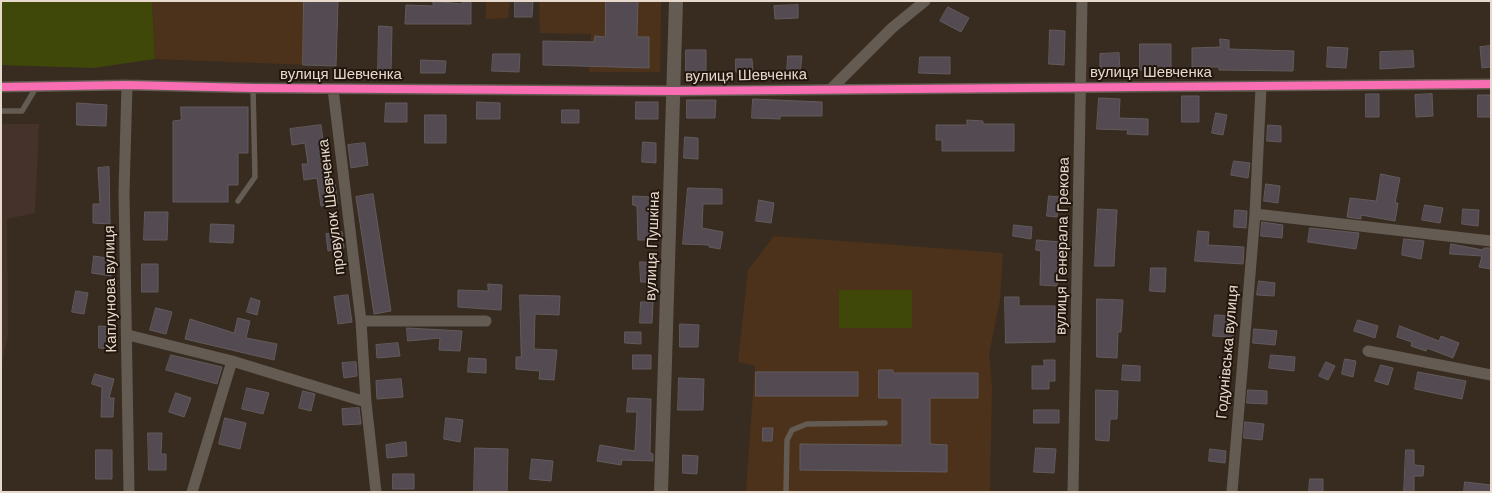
<!DOCTYPE html>
<html>
<head>
<meta charset="utf-8">
<style>
	body { margin:0 }
	#map { position:relative; width:1492px; height:493px; overflow:hidden; background:#382c21; font-family:Helvetica,sans-serif }
	canvas { display:block }
	.frame { position:absolute; inset:0; border:2px solid #e8d9cd; pointer-events:none }
</style>
</head>
<body>
<div id="map">
<canvas width="1492" height="493"></canvas>
<div class="frame"></div>
</div>
<script>
const c = document.querySelector('canvas').getContext('2d');
c.lineJoin = 'round';
function paint(path, color) { c.fillStyle = color; c.fill(path, 'evenodd'); }
function trace(path, color, width, dash) { c.strokeStyle = color; c.lineWidth = width; c.lineCap = dash ? 'butt' : 'round'; c.setLineDash(dash || []); c.stroke(path); }
function write(font, color, halo, rows, align = 'center') {
  c.font = font + ' Helvetica,sans-serif'; c.lineWidth = 4; c.setLineDash([]); c.textBaseline = 'middle'; c.strokeStyle = halo; c.fillStyle = color; for (const [text, x, y, turn = 0] of rows) {
    c.save(); c.translate(x, y); c.rotate((+turn || 0) * Math.PI / 180); c.textAlign = isNaN(turn) ? turn : align; if (halo) c.strokeText(text, 0, 0); c.fillText(text, 0, 0); c.restore();
  }
}
paint(new Path2D(`
	M1,124H39L35,213L7,219L8,335L1,368Z`), '#44322b');
paint(new Path2D(`
	M152,1H338L336,66L155,59Z
	M486,1H510L508,18L486,19Z
	M539,1H661L660,72H589L591,34L540,33Z
	M774,236L1003,253L1000,300L989,354L992,386L990,492H746L755,366L738,362L748,270Z`), '#4c321a');
paint(new Path2D(`
	M1,1H152L155,59L93,68L1,65Z
	M839,290H912V328H839Z`), '#3f4809');
const building = new Path2D(`
	M304,1H338L336,66L303,65Z
	M433,1L462,4L463,1H471V24H405L406,5L433,6Z
	M515,1H533L532,17H515Z
	M606,1H638L637,37H649V68L543,65V41L594,42L595,36L605,37Z
	M798,5V18L775,19L774,6Z
	M948,7L969,18L961,32L940,21Z
	M379,26L392,27L391,72H378Z
	M1050,30L1065,31L1064,65L1049,64Z
	M1220,39L1229,40V49L1294,51L1293,71L1219,70V67H1192V48L1220,47Z
	M1140,44H1171V71L1140,70Z
	M1491,46V67L1482,68L1480,47Z
	M1328,47L1348,48L1346,68L1327,67Z
	M686,50H706V73H686Z
	M1413,51L1414,67L1380,69V52Z
	M1119,53L1120,70L1100,71V54Z
	M493,54H520L519,72L492,71Z
	M788,56H802L800,74L787,73Z
	M920,57H950V74L919,73Z
	M736,59H752L753,72H736Z
	M421,60L446,61L445,73H421Z
	M1366,94H1379V117H1366Z
	M1432,94L1433,116L1416,117L1415,95Z
	M1478,95H1491V117H1478Z
	M1182,96H1199V122H1182Z
	M1099,98L1120,99L1119,118L1148,119V135L1127,134L1128,130L1097,129Z
	M753,99L822,102V116H780V119L752,118Z
	M687,100H716L715,118H687Z
	M477,102L500,103V119H477Z
	M636,102H658V119H636Z
	M77,103L107,105L106,126L77,125Z
	M386,103H407V122H385Z
	M181,107H248V153H238V185H228V202H173V121L181,120Z
	M562,110H579V123H562Z
	M1216,113L1227,115L1223,135L1212,133Z
	M425,115H446V143H425Z
	M967,120L983,121V124H1014V151H942V140H936V125H967Z
	M321,125L329,185L335,184L338,204L321,206L317,178L304,180L302,164H308L305,143L292,145L290,129Z
	M1268,125L1281,126V142L1267,141Z
	M685,137L698,138V159L684,158Z
	M643,142L656,143V163L642,162Z
	M365,143L368,165L351,168L348,145Z
	M1234,161L1250,163L1248,178L1231,175Z
	M109,167L110,224L93,223V204H100L98,168Z
	M1381,174L1400,178L1395,203H1398L1395,221L1361,215V219L1347,217L1350,198L1376,201Z
	M1266,184L1280,186L1278,203L1264,201Z
	M688,188L722,189V204H703L702,228L723,232L720,249L709,247V245L683,244Z
	M373,194L391,311L374,314L356,197Z
	M633,196L653,197L655,240H638L637,206L633,205Z
	M1049,196L1059,197L1057,217L1047,216Z
	M759,200L774,203L771,223L756,221Z
	M1425,205L1443,208L1440,223L1422,220Z
	M1098,209L1117,210L1114,266H1095Z
	M1463,209L1479,210L1478,226L1462,224Z
	M1235,210L1247,211L1246,228L1234,227Z
	M145,212H168L167,240H144Z
	M1262,222L1283,225L1282,238L1261,236Z
	M211,224L234,225L233,243L210,242Z
	M1014,225L1032,227L1031,239L1013,236Z
	M1310,228L1359,233L1356,249L1308,242Z
	M1198,231L1209,232L1208,245L1244,247L1243,264L1195,261Z
	M342,232L344,248L328,251L326,234Z
	M1404,239L1424,241L1421,259L1402,255Z
	M1037,240L1060,242L1057,286L1040,285L1041,251L1036,250Z
	M1451,244L1483,250L1484,248H1491V269L1479,267L1482,256L1450,254Z
	M94,256L113,259L111,276L92,273Z
	M640,262H652V282H641Z
	M142,264H158V292H142Z
	M1151,268H1166L1165,292L1150,291Z
	M1259,281L1275,283L1274,296L1257,295Z
	M488,284L502,285L501,310L458,307V290L488,291Z
	M76,291L88,293L84,314L72,312Z
	M348,295L352,322L338,324L334,297Z
	M520,295L560,296L559,315L535,314L534,349L557,350L554,380L539,379L540,371L516,369V357H521Z
	M1005,297H1019V306H1055V342L1006,343Z
	M251,298L260,301L257,315L247,312Z
	M1097,299L1123,300L1121,332H1118L1117,358L1097,357Z
	M641,302H653L652,323H640Z
	M156,308L172,312L166,334L150,330Z
	M1215,315L1235,316L1233,337L1213,336Z
	M238,318L250,321L246,338L277,344L274,360L185,339L190,319L234,333Z
	M1358,320L1378,326L1375,338L1354,331Z
	M680,324L699,325L698,347H680Z
	M99,326L112,327L111,349L99,348Z
	M1400,326L1439,341L1441,336L1459,343L1453,358L1427,348L1426,351L1411,346L1412,342L1397,337Z
	M407,328L462,331L460,351L439,350L440,338L408,341Z
	M1254,329L1277,331L1275,345L1253,343Z
	M625,332H641V344L625,343Z
	M398,343L400,356L377,358L376,345Z
	M171,355L222,367L217,384L166,370Z
	M633,355H651V369H633Z
	M1271,355L1295,357L1294,371L1269,368Z
	M469,358L486,359V373L468,372Z
	M1345,359L1356,361L1353,377L1342,374Z
	M1044,360H1055V381H1049V389H1032V366H1044Z
	M356,362L357,376L344,378L342,363Z
	M1326,362L1335,366L1328,380L1319,376Z
	M1123,365L1140,366V381L1122,380Z
	M1381,365L1393,368L1388,385L1375,381Z
	M879,370H893V373H978V398H930V444L947,445V472L800,470V444L902,445V398H879Z
	M756,372H858V396H756Z
	M1418,372L1466,381L1462,399L1415,389Z
	M95,374L114,379L109,398H114L113,417H101L102,387L92,384Z
	M679,378L704,379L703,410H678Z
	M401,379L403,397L377,399L376,381Z
	M247,388L269,393L263,414L242,409Z
	M1096,390L1118,391L1117,419H1110L1109,441L1096,440Z
	M1248,390L1267,391V404L1247,403Z
	M303,391L315,394L311,411L299,408Z
	M176,393L191,398L184,417L169,412Z
	M628,398L651,399L650,453L653,454V461L622,460L621,465L597,461L600,445L635,451L637,412H627Z
	M359,408L361,424L343,425L342,409Z
	M1034,410H1059V423H1034Z
	M225,418L246,423L240,449L219,444Z
	M446,418L463,420L460,442L444,439Z
	M1245,422L1264,424L1262,440L1244,438Z
	M763,428H773L772,441H763Z
	M148,433H162L161,454H166V470H149Z
	M406,442L407,456L387,458L386,445Z
	M475,448L508,449L507,492H474Z
	M1036,448L1056,449L1054,473L1034,472Z
	M1210,449L1226,451L1225,463L1209,461Z
	M96,450H112V479H96Z
	M1406,450H1414V465L1424,466L1423,476H1414V492H1404Z
	M683,455L698,456L697,474L683,473Z
	M532,459L553,461L551,481L530,479Z
	M393,474H414V489H393Z
	M1310,479H1323V492H1309Z
	M1465,482L1491,485V492H1464Z`);
paint(building, '#534b51');
trace(building, '#625b5c', 1);
trace(new Path2D(`
	M1,111H22L37,86
	M238,201L255,177L253,88
	M786,492L787,440L792,430L807,424L885,423`), '#645b52', 5.5);
trace(new Path2D(`
	M127,85L124,193L129,492
	M1,87L127,85L253,88L674,91L1491,84
	M832,88L892,28L925,1
	M333,89L361,321L366,402L376,492
	M1255,214L1491,241
	M361,321H486
	M128,335L232,361L366,402
	M1368,351L1491,375
	M192,492L232,361
	M1073,492L1082,1
	M1232,492L1255,214L1261,87`), '#645b52', 11);
trace(new Path2D(`
	M661,492L676,1`), '#645b52', 14);
trace(new Path2D(`
	M1,87L127,85L253,88L674,91L1491,84`), '#f96db3', 8);
write('15px', '#e8d9cd', '#21160d', [
	["вулиця Шевченка",1151,73],
	["вулиця Шевченка",341,75],
	["вулиця Шевченка",746,76,-1],
	["провулок Шевченка",332,207,-97],
	["вулиця Пушкіна",653,246,-88],
	["вулиця Генерала Грекова",1063,246,-89],
	["Каплунова вулиця",111,289,-91],
	["Годунівська вулиця",1228,352,-85]
]);
</script>
</body>
</html>
